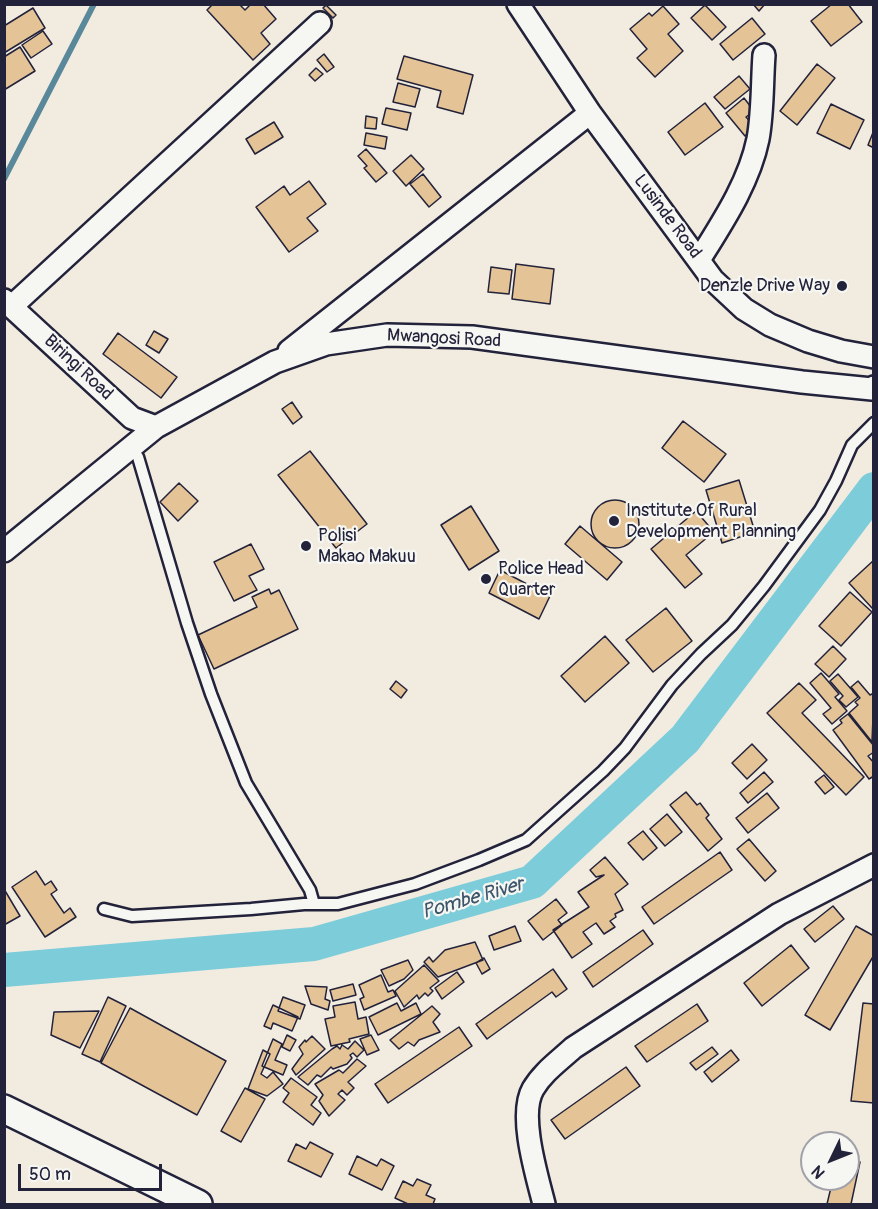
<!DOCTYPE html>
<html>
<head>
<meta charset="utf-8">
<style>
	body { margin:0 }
	#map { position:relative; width:878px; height:1209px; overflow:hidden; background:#f2ece0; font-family:Pangolin,sans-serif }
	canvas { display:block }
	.frame { position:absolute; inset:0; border:6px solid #22223b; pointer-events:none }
	.north { position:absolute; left:800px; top:1131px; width:60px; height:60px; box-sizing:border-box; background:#f6f6f2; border:2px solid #a1a1a9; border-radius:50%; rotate:227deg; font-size:16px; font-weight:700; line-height:24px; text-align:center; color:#22223b }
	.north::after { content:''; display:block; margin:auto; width:21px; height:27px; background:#22223b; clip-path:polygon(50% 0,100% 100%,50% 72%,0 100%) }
	.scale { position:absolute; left:18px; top:1164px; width:144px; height:27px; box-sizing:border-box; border:3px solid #22223b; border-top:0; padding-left:8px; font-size:18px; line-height:21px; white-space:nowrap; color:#22223b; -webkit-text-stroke:4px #f6f6f2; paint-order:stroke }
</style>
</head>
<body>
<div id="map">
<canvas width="878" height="1209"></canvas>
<div class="frame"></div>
<div class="north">N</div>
<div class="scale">50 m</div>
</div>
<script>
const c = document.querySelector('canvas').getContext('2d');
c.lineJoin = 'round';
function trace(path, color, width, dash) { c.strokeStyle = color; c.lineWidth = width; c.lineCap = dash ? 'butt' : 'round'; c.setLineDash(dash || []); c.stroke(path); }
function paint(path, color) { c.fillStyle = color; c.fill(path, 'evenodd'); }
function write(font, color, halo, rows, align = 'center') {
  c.font = font + ' Pangolin,sans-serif'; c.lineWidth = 4.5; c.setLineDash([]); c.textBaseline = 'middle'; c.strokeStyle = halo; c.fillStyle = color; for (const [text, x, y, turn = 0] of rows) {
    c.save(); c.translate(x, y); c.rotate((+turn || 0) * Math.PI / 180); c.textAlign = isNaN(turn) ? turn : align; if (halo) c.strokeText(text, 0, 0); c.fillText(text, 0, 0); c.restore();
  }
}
trace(new Path2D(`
	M4,179L94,4`), '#59889a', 6);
trace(new Path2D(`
	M4,970L314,944L532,882L685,739L874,489`), '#7dccda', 34);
const building = new Path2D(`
	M213,4H239L245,10L251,4H263L276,19L261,33L270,44L253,60L207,10Z
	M753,4H765L759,11Z
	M832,4H848L862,22L831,46L811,21Z
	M326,5L336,15L333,18L323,8Z
	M705,5L726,27L712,40L691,18Z
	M663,6L679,24L668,34L683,51L655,77L637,58L647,49L630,29L649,13L652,16Z
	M33,8L45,28L4,53V26Z
	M752,18L765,34L733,60L720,44Z
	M43,31L52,44L31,58L22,45Z
	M20,47L35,71L4,90V57Z
	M324,54L334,67L327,72L317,60Z
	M404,56L473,75L463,114L437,107L441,91L397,79Z
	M817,64L835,78L797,125L780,111Z
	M316,68L323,74L315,81L309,75Z
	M739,76L750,89L725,109L714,97Z
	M398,83L420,89L415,107L393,102Z
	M744,98L754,111L746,117L755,127L745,136L726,113Z
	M705,103L723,127L685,155L668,132Z
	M831,104L864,120L850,149L817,133Z
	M386,108L411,113L407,130L382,124Z
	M366,116L377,118L376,129L365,128Z
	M274,122L283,137L255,154L246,139Z
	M874,130V148L868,145Z
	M366,133L387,137L385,149L364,145Z
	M366,149L387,173L376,182L364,168L367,166L358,156Z
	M411,155L424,169L406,186L393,171Z
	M423,174L441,197L429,207L410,184Z
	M309,181L326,204L307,218L318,231L289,252L256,207L284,186L290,195Z
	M516,264L554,269L550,304L512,299Z
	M491,267L512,270L509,294L488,292Z
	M154,331L168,339L159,353L146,345Z
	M118,333L177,377L161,398L103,354Z
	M292,402L302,417L293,424L282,409Z
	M683,421L726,454L704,482L662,448Z
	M310,451L367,524L336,548L278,475Z
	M739,480L755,532L722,543L706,490Z
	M179,483L198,501L178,521L160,502Z
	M591 524a24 24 0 1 1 48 0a24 24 0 1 1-48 0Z
	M471,506L499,551L469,570L441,525Z
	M696,511L714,532L686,555L702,574L685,588L651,549Z
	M580,526L622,562L607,580L565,544Z
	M251,544L264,569L249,576L257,590L234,601L214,562Z
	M874,560V607L872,608L849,583Z
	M500,570L550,596L539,619L489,593Z
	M269,589L271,594L279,590L298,629L214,669L198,635L257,607L252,597Z
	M850,592L872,612L841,646L819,626Z
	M666,608L692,641L653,672L626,640Z
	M605,636L629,663L585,702L561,676Z
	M833,646L846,659L829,677L815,664Z
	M821,673L839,694L835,697L847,711L832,724L823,714L831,708L810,683Z
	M838,674L858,697L846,707L839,700L843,696L830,681Z
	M396,681L407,690L401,698L390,689Z
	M858,681L870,695L874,693L872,742L849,713L858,705L855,702L860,698L851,687Z
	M799,683L816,700L802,713L864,777L846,795L767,713Z
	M848,714L874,746V752L868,756L874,763V776L869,779L833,730L842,723L840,720Z
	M752,744L767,760L747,779L732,763Z
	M764,772L773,782L748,803L740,793Z
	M824,775L834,787L825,794L815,782Z
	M686,792L697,805L700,803L709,815L706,818L722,839L708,851L670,805Z
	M767,793L779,808L748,833L736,818Z
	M667,814L682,832L665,846L650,829Z
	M643,831L657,848L643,860L628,843Z
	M749,839L776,871L765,881L737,849Z
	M720,852L732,870L654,924L642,907Z
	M605,857L628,884L615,894L623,910L615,914L616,917L610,921L615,927L604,934L596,923L583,932L592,944L572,958L553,930L589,907L578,892L604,875L596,877L590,870Z
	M36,871L45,885L51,881L57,890L51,894L64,913L70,908L76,917L45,937L12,887Z
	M4,889L20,916L4,925Z
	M556,899L567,913L558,920L562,925L543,940L528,921Z
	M833,906L844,919L815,942L804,929Z
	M515,926L521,941L494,950L489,936Z
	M856,926L874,936V955L830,1030L805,1015Z
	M643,930L653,944L593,987L583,972Z
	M475,942L483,960L438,977L424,962L429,957L433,962L445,950Z
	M791,945L809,968L762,1006L744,983Z
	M484,958L490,969L482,974L476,963Z
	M408,960L413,970L404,979L389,986L381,970Z
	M424,965L439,981L430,988L433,991L428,996L425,993L419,999L417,995L404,1007L395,991Z
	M553,969L567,989L556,997L552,992L487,1039L476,1024Z
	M457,972L464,982L442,999L435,988Z
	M381,975L388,992L393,990L396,996L364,1010L360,999L364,997L359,985Z
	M353,984L356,995L333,1001L330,990Z
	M305,986L327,987L325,999L330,1001L328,1010L311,1004Z
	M108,997L126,1006L100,1062L82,1054Z
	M283,997L305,1005L300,1019L278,1011Z
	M355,1002L358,1019L366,1017L369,1034L349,1039L350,1042L331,1046L325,1019L335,1017L333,1006Z
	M397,1003L401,1011L416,1003L421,1014L378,1035L369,1017Z
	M863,1003L874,1004V1103L851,1101Z
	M697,1004L708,1021L647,1062L635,1046Z
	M273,1005L298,1017L292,1031L273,1023L271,1029L264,1026Z
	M432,1006L440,1014L433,1022L440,1032L419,1040L414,1046L408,1042L399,1049L390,1040Z
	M130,1008L226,1061L197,1115L101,1063Z
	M99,1011L80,1048L51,1035L54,1012Z
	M459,1027L472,1046L388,1103L375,1084Z
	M287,1035L296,1040L290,1051L282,1047Z
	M371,1035L379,1050L367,1055L360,1039Z
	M312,1036L325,1049L296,1075L292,1069L303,1054L299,1047L305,1040L306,1042Z
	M273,1039L282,1044L275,1060L287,1065L283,1075L262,1066Z
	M355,1041L364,1050L357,1057L353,1053L350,1055L352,1058L347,1064L333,1069L331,1067L321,1077L317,1075L308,1085L298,1077L332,1049L337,1046L340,1049L342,1045L348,1049Z
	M712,1047L718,1054L696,1070L690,1063Z
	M263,1050L270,1054L261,1074L267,1078L273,1072L283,1084L267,1096L248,1089Z
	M731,1050L739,1060L712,1082L704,1072Z
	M357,1059L366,1066L348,1082L354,1088L347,1095L342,1090L338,1094L345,1100L329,1116L319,1101L323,1095L315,1084L339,1070L343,1073Z
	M626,1067L640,1086L565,1139L551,1120Z
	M291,1078L317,1097L311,1105L321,1113L313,1125L283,1102L289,1093L283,1088Z
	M245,1088L265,1099L241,1142L221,1131Z
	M310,1142L333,1154L321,1177L288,1161L296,1144L306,1149Z
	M357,1156L377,1166L381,1159L394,1166L382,1190L349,1174Z
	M848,1159L860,1162L851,1204H827L833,1179H848Z
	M417,1179L431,1185L426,1195L435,1199L433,1204H408L395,1198L403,1181L413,1186Z`);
paint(building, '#e4c396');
trace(building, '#22223b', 1.5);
const service = new Path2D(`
	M138,457L187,623L211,694L246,783L310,890L314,904
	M104,909L132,916L251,909L304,904H338L415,884L479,860L526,840L603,771L625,748L672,685L701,654L732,625L764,586L820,510L836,481L852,445L874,423`);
const minor = new Path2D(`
	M518,4L590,113L713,280L744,309L770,325L808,341L841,351L874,357
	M699,260C722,223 749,183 758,139C763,112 762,82 764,55
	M4,300L132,418L156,427
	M11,307L320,23
	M289,351L590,113
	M4,551L156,427L275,362L326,344L387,335L472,337L802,382L872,389L874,387
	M544,1204C537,1176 518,1115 533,1089C543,1072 559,1061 573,1048L779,914L874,865`);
const tertiary = new Path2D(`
	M4,1109L198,1204`);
trace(service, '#22223b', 15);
trace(minor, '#22223b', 26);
trace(tertiary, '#22223b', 32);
trace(service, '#f6f6f2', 10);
trace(minor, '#f6f6f2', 21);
trace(tertiary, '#f6f6f2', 27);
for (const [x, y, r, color] of [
	[842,286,6,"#22223b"],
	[614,521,6,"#22223b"],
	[306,546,6,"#22223b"],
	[486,579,6,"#22223b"]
]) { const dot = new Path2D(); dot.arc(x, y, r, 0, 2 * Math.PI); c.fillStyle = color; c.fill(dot); trace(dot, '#f6f6f2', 2); }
write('18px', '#22223b', '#f6f6f2', [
	["Lusinde Road",667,217,53],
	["Mwangosi Road",444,339,3],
	["Biringi Road",78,368,43]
]);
write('18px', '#22223b', '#f6f6f2', [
	["Denzle Drive Way",830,286,"right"],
	["Institute Of Rural",626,511],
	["Development Planning",626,532],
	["Polisi",318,536],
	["Makao Makuu",318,557],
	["Police Head",498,569],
	["Quarter",498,590]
], 'left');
write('italic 20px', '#3d556b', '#f6f6f2', [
	["Pombe River",473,899,-16]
]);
</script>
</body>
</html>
